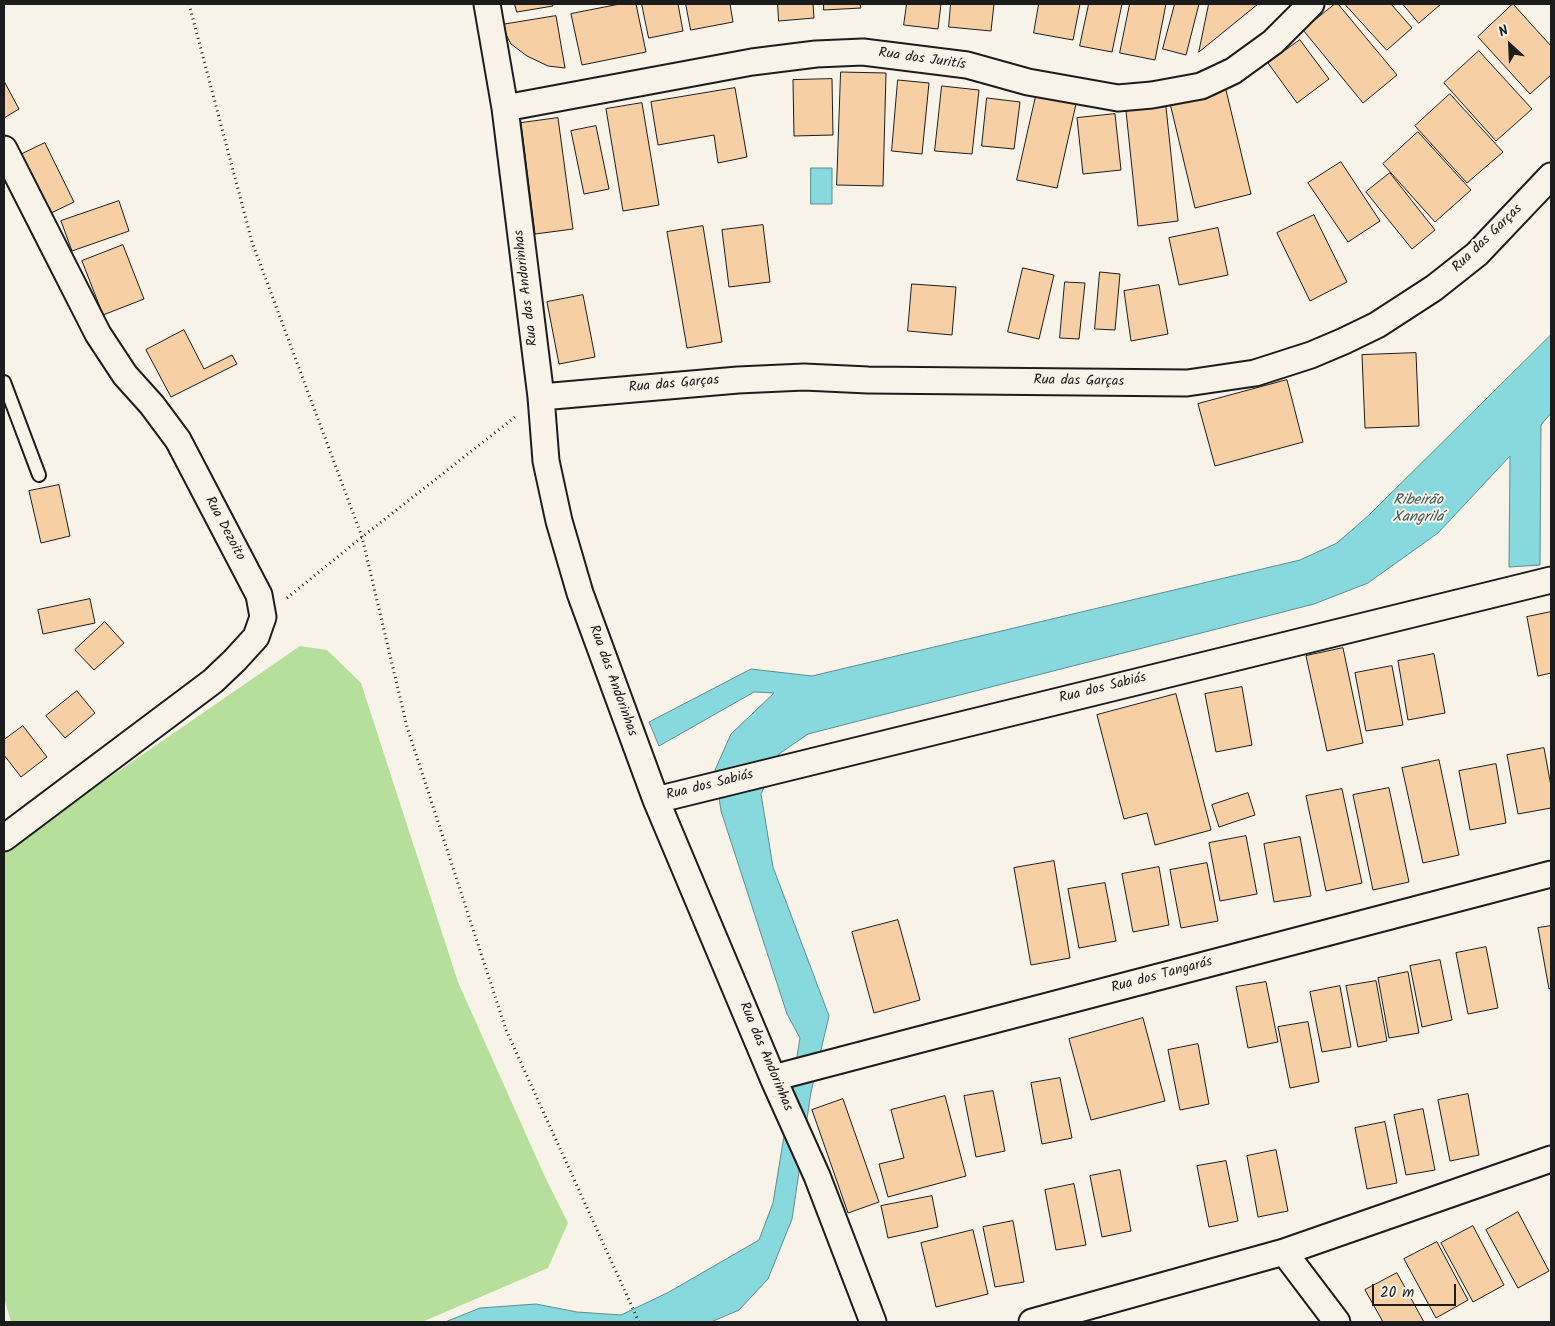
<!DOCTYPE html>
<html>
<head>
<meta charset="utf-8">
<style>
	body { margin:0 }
	#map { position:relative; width:1555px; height:1326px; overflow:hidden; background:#f7f3e8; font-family:Kalam,sans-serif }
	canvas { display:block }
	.frame { position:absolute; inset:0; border:5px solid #1c1c1c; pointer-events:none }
	.north { position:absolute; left:1485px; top:20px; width:50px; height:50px; -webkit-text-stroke:4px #f7f3e8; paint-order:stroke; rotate:335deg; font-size:14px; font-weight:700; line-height:20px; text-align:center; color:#1c1c1c }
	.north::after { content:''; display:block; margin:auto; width:18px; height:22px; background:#1c1c1c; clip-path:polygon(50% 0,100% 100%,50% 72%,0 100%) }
	.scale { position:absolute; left:1372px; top:1284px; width:84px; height:22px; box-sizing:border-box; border:2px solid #1c1c1c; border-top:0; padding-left:6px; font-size:15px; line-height:18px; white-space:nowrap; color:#1c1c1c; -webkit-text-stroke:4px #f7f3e8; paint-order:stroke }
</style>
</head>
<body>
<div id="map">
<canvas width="1555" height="1326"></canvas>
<div class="frame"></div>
<div class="north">N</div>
<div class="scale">20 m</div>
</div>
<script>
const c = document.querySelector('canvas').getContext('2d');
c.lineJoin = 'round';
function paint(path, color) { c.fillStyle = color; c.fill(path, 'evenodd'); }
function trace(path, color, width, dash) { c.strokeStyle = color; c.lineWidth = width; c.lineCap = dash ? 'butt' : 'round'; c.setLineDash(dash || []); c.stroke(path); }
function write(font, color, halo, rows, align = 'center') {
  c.font = font + ' Kalam,sans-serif'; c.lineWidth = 4; c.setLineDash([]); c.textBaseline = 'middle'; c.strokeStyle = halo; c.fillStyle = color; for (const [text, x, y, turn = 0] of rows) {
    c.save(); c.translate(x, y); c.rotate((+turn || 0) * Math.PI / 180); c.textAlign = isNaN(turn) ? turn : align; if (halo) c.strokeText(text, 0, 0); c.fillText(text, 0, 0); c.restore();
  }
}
paint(new Path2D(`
	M300,646L327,650L361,683L458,982L545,1177L568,1223L548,1268L422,1322H11L4,1298V850Z`), '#b6df9c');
const water = new Path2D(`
	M811,168H832V204H811Z
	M1551,335V413L1541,425L1540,565L1509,567L1510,456L1438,533L1368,583L1314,604L808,734L779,754L761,794L773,867L829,1016L811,1092L792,1219L768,1279L739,1310L711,1322H445L480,1308L536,1304L577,1312L621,1315L669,1292L759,1240L773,1203L800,1038L787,1014L721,811L715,770L731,734L774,693L754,692L659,746L649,722L751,669L812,676L1300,560L1337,543L1369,515Z`);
paint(water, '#87d9de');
trace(water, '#5c8d90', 1);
const building = new Path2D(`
	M515,4H552L553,6L517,12Z
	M620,4H636L646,52L582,65L571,14Z
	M642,4H678L683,31L649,38Z
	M686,4H730L733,22L691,30Z
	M778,4H813L814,18L779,21Z
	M824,4H860L861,8L824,10Z
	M907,4H941L938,29L904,25Z
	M951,4H994L991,31L949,27Z
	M1039,4H1080L1073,40L1034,33Z
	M1089,4H1122L1112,52L1080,46Z
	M1130,4H1166L1155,60L1120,53Z
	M1175,4H1199L1186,55L1163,49Z
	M1209,4H1258L1199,52Z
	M1335,4H1338L1397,75L1363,103L1303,30Z
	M1345,4H1391L1412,28L1387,50Z
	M1403,4H1441L1419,23Z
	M1513,4L1551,46V75L1530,94L1478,37Z
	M556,16L565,68L548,66L527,56L511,44L501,25Z
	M1300,40L1329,79L1297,103L1268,63Z
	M1479,51L1532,109L1496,141L1444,83Z
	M841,72L886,73L883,186L837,185Z
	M832,79L833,135L794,136L793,80Z
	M898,80L929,83L922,154L892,151Z
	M4,81L19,109L4,118Z
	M942,86L979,90L972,154L935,151Z
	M1225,86L1251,194L1195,208L1169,99Z
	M735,88L747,157L718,163L714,135L658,145L651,102Z
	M1450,94L1503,152L1467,183L1415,126Z
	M1036,96L1076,104L1057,188L1017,180Z
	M987,98L1020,102L1014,149L982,146Z
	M642,103L659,205L623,211L606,109Z
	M1166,107L1178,221L1138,226L1126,111Z
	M1115,114L1121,170L1083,174L1077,118Z
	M558,118L573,229L535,234L521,123Z
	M596,126L609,189L584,194L571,131Z
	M1418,132L1471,190L1435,222L1383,164Z
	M45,143L74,202L49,214L20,155Z
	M1341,162L1380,221L1348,242L1308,183Z
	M1390,173L1435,230L1412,249L1366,192Z
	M119,201L129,231L72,251L61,221Z
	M1314,215L1347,282L1310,301L1277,233Z
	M763,225L770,282L729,287L722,230Z
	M703,226L722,342L687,348L667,232Z
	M1218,228L1228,275L1179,285L1169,238Z
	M123,245L144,299L103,315L82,261Z
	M1023,268L1054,275L1039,339L1008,332Z
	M1100,272L1120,274L1115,330L1095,329Z
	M1065,282L1085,283L1079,339L1060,338Z
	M912,284L956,287L952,335L908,331Z
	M1159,285L1168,334L1131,341L1124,291Z
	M583,295L595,357L559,364L547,302Z
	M184,330L204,369L232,355L237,364L171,397L146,350Z
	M1416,353L1419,426L1365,428L1362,355Z
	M1287,380L1303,442L1215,466L1198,404Z
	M59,485L70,536L41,543L29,491Z
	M90,599L95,623L43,634L38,610Z
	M1551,612V673L1538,676L1527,617Z
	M105,622L124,643L94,670L75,650Z
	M1343,648L1363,743L1327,751L1306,656Z
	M1434,654L1445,713L1408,720L1398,661Z
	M1392,666L1403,725L1366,731L1355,673Z
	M1242,687L1252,745L1216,752L1205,694Z
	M77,691L95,713L65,738L46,716Z
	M1176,694L1211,830L1155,845L1147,813L1124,819L1097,715Z
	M23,726L47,757L21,777L4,755V740Z
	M1544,748L1551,786V808L1518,814L1507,755Z
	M1439,760L1459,855L1423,863L1402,768Z
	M1496,764L1506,823L1470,830L1459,771Z
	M1389,788L1409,882L1373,890L1353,795Z
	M1342,789L1362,883L1326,891L1306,796Z
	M1248,793L1255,815L1219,827L1212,805Z
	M1246,836L1257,894L1220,901L1209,843Z
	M1300,837L1311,896L1274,902L1264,844Z
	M1054,861L1070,958L1031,965L1014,868Z
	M1207,863L1218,921L1181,928L1170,870Z
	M1159,867L1169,925L1133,932L1122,874Z
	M1105,883L1116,941L1079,948L1068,889Z
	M898,920L920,1000L874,1013L852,932Z
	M1551,926V988L1549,989L1538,928Z
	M1486,947L1498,1008L1468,1014L1456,953Z
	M1440,960L1452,1020L1422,1027L1410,966Z
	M1408,972L1419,1033L1389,1038L1378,978Z
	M1376,981L1387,1041L1358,1047L1346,986Z
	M1266,982L1278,1042L1248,1048L1236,987Z
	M1340,986L1351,1047L1322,1052L1310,992Z
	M1143,1018L1165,1101L1091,1120L1069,1039Z
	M1308,1022L1319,1082L1290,1088L1278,1027Z
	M1198,1044L1209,1104L1180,1110L1168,1050Z
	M1060,1078L1072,1138L1042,1144L1031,1083Z
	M993,1091L1005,1151L976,1157L964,1096Z
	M1468,1094L1479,1155L1450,1161L1438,1100Z
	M945,1096L966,1176L888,1197L879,1164L904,1158L891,1110Z
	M843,1099L879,1202L848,1213L812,1110Z
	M1423,1109L1435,1170L1406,1175L1394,1115Z
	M1385,1122L1397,1183L1367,1189L1355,1128Z
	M1276,1150L1288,1211L1258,1217L1247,1156Z
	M1226,1161L1238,1221L1209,1227L1197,1166Z
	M1120,1170L1131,1231L1102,1237L1090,1176Z
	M1074,1184L1086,1245L1056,1250L1045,1190Z
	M932,1196L938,1227L888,1238L881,1206Z
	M1518,1212L1549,1271L1518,1288L1486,1230Z
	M1013,1221L1024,1282L995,1287L983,1227Z
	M1473,1226L1504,1285L1473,1302L1441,1243Z
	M973,1230L988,1294L936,1307L921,1243Z
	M1437,1242L1468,1300L1436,1318L1404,1259Z
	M1397,1273L1424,1322H1383L1365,1290Z`);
paint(building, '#f6cfa5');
trace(building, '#1c1c1c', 1);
const service = new Path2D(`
	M4,382L39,475`);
const minor = new Path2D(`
	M487,4L505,108L541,397L546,461L559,521L580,593L656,800L773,1078L817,1176L873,1322
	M505,108L752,62L816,54L863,52L967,65L1028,82L1118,98L1152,95L1201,86L1233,71L1273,42L1311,4
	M4,149L98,334L125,375L152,405L178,440L259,595L263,617L256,637L235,660L213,681L4,838
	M541,397L738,380L804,377L868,380L1187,383L1255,373L1311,355L1344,341L1377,325L1434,288L1477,254L1551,176
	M656,800L1551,580
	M773,1078L1551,874
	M1284,1252L1337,1322
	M1032,1322L1284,1252L1551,1159`);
trace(service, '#1c1c1c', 16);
trace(minor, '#1c1c1c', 29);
trace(new Path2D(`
	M189,4L252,242L362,537L407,727L506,1030L639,1322
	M287,598L362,537L515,417`), '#1c1c1c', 3, [1, 4]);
trace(service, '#f7f3e8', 12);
trace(minor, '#f7f3e8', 25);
write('14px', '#1c1c1c', '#f7f3e8', [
	["Rua dos Juritís",922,60,8],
	["Rua das Garças",1488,239,-44],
	["Rua das Andorinhas",527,288,-97],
	["Rua das Garças",1079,382,1],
	["Rua das Garças",674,385,-5],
	["Rua Dezoito",224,529,62],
	["Rua das Andorinhas",612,681,70],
	["Rua dos Sabiás",1103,689,-14],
	["Rua dos Sabiás",710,786,-14],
	["Rua dos Tangarás",1162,976,-15],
	["Rua das Andorinhas",765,1057,67]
]);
write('italic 15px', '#3c5556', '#f7f3e8', [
	["Ribeirão",1418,501],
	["Xangrilá",1418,518]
]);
</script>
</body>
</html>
